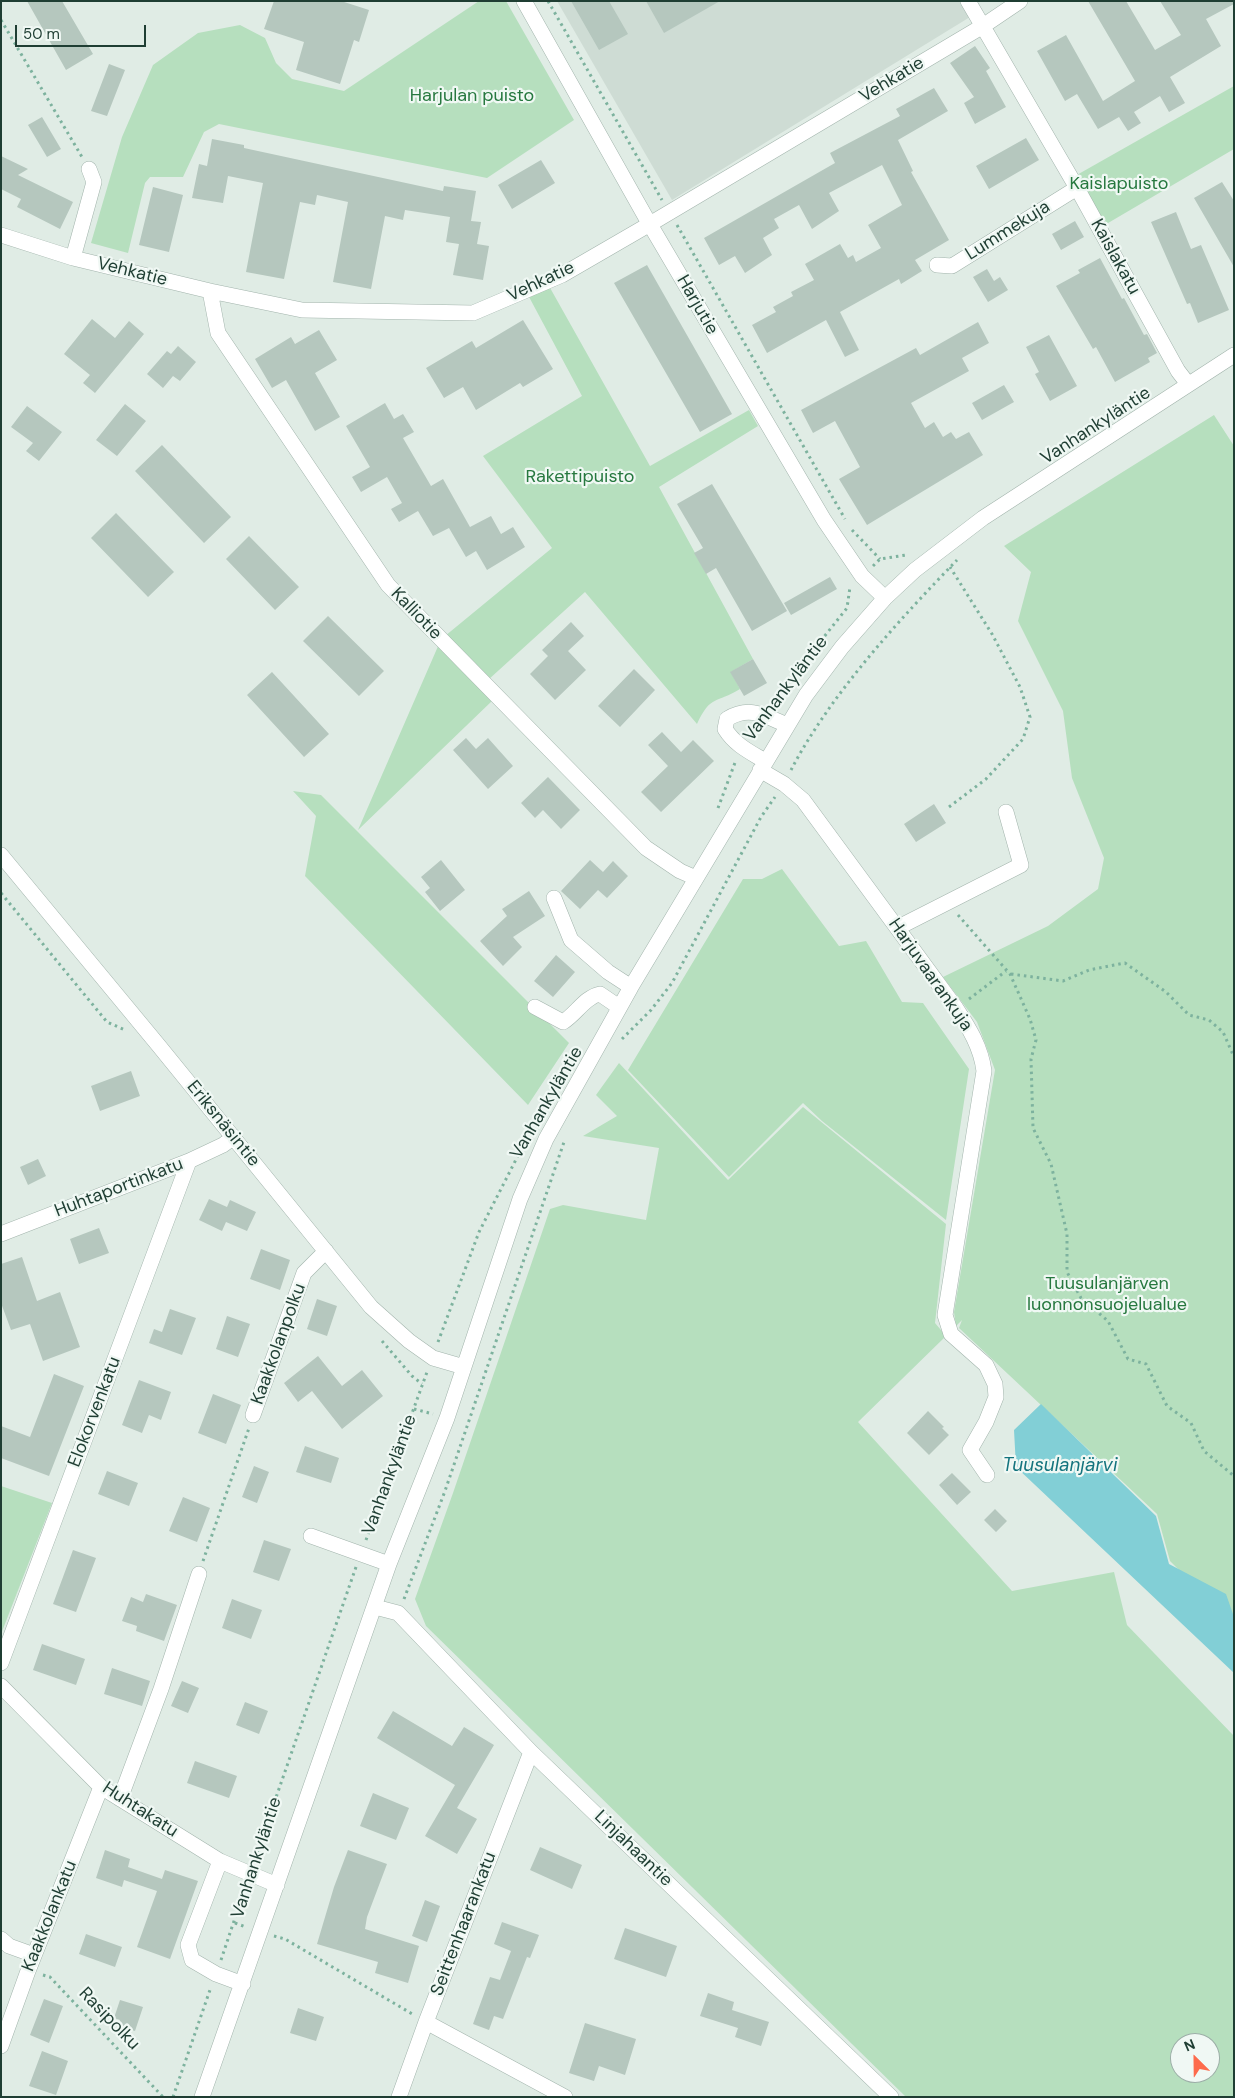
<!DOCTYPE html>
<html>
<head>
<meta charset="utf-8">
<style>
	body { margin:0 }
	#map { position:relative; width:1235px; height:2098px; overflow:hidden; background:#e0ece5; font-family:"DM Sans",sans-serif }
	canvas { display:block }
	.frame { position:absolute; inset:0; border:2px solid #1f3e33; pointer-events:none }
	.north { position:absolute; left:1170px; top:2033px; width:50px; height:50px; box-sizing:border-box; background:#f0f8f4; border:1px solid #9caea7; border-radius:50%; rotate:337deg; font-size:14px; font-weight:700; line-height:20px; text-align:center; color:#1f3e33 }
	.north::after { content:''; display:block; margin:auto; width:18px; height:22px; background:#fd6b4c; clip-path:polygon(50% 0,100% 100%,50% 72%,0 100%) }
	.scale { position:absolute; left:15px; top:25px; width:131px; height:22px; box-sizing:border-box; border:2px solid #1f3e33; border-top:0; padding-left:6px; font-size:15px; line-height:18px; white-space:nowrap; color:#1f3e33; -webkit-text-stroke:4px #f0f8f4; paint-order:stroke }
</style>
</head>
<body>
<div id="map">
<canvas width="1235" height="2098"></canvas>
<div class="frame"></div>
<div class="north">N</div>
<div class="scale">50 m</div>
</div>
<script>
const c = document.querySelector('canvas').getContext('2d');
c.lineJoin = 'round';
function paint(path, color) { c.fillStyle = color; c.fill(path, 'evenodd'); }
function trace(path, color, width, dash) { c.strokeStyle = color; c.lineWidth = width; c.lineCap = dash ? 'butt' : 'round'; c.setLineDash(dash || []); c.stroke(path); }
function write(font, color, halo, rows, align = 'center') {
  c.font = font + ' "DM Sans",sans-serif'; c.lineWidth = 4.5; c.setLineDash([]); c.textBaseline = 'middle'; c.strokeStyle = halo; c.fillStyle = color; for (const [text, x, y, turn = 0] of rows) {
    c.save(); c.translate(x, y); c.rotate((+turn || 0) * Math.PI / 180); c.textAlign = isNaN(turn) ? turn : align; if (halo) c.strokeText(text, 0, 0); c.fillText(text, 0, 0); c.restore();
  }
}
paint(new Path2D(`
	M557,1H960L970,17L672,200Z`), '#cedcd4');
paint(new Path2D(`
	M479,1H506L574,120L487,178L219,124L204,132L183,177H150L145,183L128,253L91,243L122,137L153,65L198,33L240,25L265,38L276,63L292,79L344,91Z
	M1234,86V149L1103,226L1075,176Z
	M549,286L650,466L749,410L758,426L659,487L753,659L731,672L740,689C716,704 711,694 697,724L585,592L488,680L445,636L552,548L483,456L582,396L528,295Z
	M1214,415L1234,446V1625L1170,1561L1157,1514L959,1328L962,1320L956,1326L954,1312L995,1070L977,1022L943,977L1048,926L1098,889L1104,858L1072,778L1063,711L1018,621L1031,572L1004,546Z
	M439,644L493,700L358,830Z
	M293,791L321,795L569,1043L528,1105L305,876L316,816Z
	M782,869L839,946L866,941L902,1002L923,1003L969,1069L946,1220L822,1121L803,1103L729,1177L628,1070L743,879H762Z
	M619,1063L728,1180L803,1107L946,1224L935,1323L946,1336L858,1422L1012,1591L1114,1572L1127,1625L1234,1736V2097H906L426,1626L415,1599L453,1493L550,1209L563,1205L646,1220L659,1148L583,1136L617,1116L596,1095ZM1180,2043H1210V2073H1180Z
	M1,1486L52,1503L1,1634Z`), '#b6dfbe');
paint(new Path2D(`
	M1041,1404L1156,1516L1169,1564L1226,1594L1234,1617V1673L1016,1467L1014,1430Z`), '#82cfd6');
paint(new Path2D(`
	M27,1H62L93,54L66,70Z
	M274,1H341L369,10L359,42L354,40L340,84L296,70L304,42L264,29Z
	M571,1H609L628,34L599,50Z
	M646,1H720L664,33Z
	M1088,1H1126L1155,50L1181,35L1160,1H1234V4L1206,19L1221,46L1170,77L1185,103L1169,112L1160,96L1134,112L1141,123L1128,131L1119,117L1098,129L1077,94L1065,101L1037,51L1066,35L1103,101L1135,81Z
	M975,46L990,68L986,71L1006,107L975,124L964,103L974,97L950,63Z
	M109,64L125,70L107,116L91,111Z
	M934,88L948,111L898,140L913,171L911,172L949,240L915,260L922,271L901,284L899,279L840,312L859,350L845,357L826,320L767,353L752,325L776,312L773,307L793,296L791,292L814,280L805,264L840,244L848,258L853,255L856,262L881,248L868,225L902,205L882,165L829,193L839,211L812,229L799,205L774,219L779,228L763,238L772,255L745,273L735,256L719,265L704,238L835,163L830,153L900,116L896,109Z
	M42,117L61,149L47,157L28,125Z
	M1026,138L1039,160L989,189L976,166Z
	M212,139L244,145V148L443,191L444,186L476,191L471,221L481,222L477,244L489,246L483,280L453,275L459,244L446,242L450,217L405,210L403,220L385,216L371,289L333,282L348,202L317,195L315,205L300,202L284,279L246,272L263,183L228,176L223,203L192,198L199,164L207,166Z
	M1,156L28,169L18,175L73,202L60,229L17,207L21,199L1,189Z
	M541,160L555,183L512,209L498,185Z
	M1222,182L1234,201V267L1194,198Z
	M153,187L183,195L169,252L139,245Z
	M1176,212L1191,249L1201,245L1229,310L1198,323L1190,303L1187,304L1151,222Z
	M1075,221L1084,237L1061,250L1052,234Z
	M1100,258L1122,299L1124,298L1144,335L1147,334L1157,353L1148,358L1150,362L1115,382L1096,347L1093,349L1056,286L1080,273L1078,270Z
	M647,265L732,414L700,432L614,283Z
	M987,269L994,281L1000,277L1008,290L988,302L973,277Z
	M92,319L115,338L129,321L144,334L95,393L83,383L90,375L64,354Z
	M523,320L553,369L523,387L520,383L476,410L463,387L444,398L426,368L472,341L476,348Z
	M978,322L989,343L962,358L969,371L911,403L925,428L934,422L943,437L951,432L956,439L969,432L983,455L867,525L839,479L860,467L835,421L813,433L801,410L916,348L920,355Z
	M319,330L337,360L315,373L340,417L315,431L286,380L272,388L255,359L291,337L295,344Z
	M1049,335L1077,386L1050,401L1035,374L1039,372L1026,347Z
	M178,346L196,362L180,381L173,376L163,388L147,374L167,351L171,354Z
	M1004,385L1014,402L982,420L972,403Z
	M385,403L394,419L403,414L414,432L403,438L431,486L443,479L470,527L491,516L501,534L513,527L525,547L487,570L476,551L466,557L449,528L433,536L418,511L399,522L391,509L402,503L387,477L361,492L352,477L370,467L346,426Z
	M125,404L146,421L117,456L96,440Z
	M27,406L62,432L39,461L26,451L33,443L11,427Z
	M162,445L231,517L204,543L135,471Z
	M712,484L787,611L752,631L716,568L706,574L694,553L703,548L677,504Z
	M116,513L174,572L148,597L91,538Z
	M249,536L299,587L275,610L226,559Z
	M830,577L837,589L791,615L784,603Z
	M328,616L384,671L359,696L303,641Z
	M571,622L584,636L568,651L586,670L555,700L530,674L548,656L542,650Z
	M753,659L767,683L744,696L730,672Z
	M634,669L655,690L620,727L598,706Z
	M272,672L329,734L304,757L247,695Z
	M662,732L681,752L693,740L714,761L661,812L641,792L668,766L648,745Z
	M466,738L476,749L488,738L513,766L488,789L453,750Z
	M548,777L580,810L561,829L543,810L535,818L521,803Z
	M934,804L946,823L916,842L904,824Z
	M441,860L465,890L440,911L425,892L430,888L421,877Z
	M590,860L603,872L613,861L628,876L607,898L598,890L580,909L561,891Z
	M529,891L545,916L513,937L522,947L503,966L480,941L507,916L502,909Z
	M556,955L575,972L553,997L534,981Z
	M131,1071L140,1096L100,1111L91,1086Z
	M38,1159L46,1176L28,1185L20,1167Z
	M209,1199L227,1207L230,1200L256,1212L247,1231L226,1222L222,1231L199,1220Z
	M99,1228L109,1253L79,1264L70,1239Z
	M261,1249L290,1260L280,1290L250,1279Z
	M22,1257L37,1301L60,1292L80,1347L43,1361L30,1324L11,1330L1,1303V1264Z
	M317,1299L337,1306L327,1336L307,1329Z
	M170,1309L196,1318L182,1355L149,1343L154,1329L162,1332Z
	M227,1316L250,1324L238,1357L216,1349Z
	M318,1356L342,1386L362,1370L383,1396L342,1429L312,1391L298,1402L284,1383Z
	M54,1374L84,1386L49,1476L1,1458V1426L30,1437Z
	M139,1380L171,1392L161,1420L149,1415L142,1433L122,1425Z
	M213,1394L241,1405L226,1444L198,1433Z
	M928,1411L944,1427L942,1428L949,1435L929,1455L907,1433Z
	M305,1446L339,1458L331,1483L296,1472Z
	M254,1466L269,1472L257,1503L242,1497Z
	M107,1471L138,1483L129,1506L98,1494Z
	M952,1473L971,1492L957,1505L939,1485Z
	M183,1497L210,1508L197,1542L169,1531Z
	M995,1509L1007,1521L996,1532L984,1520Z
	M264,1540L291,1549L279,1581L253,1572Z
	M73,1550L96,1558L76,1612L53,1604Z
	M146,1594L177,1605L164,1641L136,1631L137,1626L122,1621L131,1597L143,1602Z
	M232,1599L262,1610L251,1639L222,1628Z
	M42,1644L85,1659L76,1685L33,1670Z
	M112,1668L150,1681L142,1706L104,1694Z
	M182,1681L199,1688L188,1713L171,1706Z
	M245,1702L268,1711L259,1734L236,1725Z
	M393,1711L452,1746L464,1727L494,1745L457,1808L477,1819L457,1854L425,1836L455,1785L377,1738Z
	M195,1761L237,1776L229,1798L187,1783Z
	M373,1793L409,1808L396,1840L360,1826Z
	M540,1847L582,1865L572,1889L530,1870Z
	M105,1850L130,1859L128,1867L162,1879L165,1870L198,1881L170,1959L137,1947L157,1891L124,1880L122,1887L96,1878Z
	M348,1850L387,1864L367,1917L365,1929L419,1946L408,1983L375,1973L378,1962L317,1944L334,1887Z
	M425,1900L440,1906L427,1942L412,1936Z
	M502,1922L539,1935L530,1958L527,1957L503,2019L494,2016L489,2030L473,2024L490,1977L500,1980L511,1951L494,1944Z
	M625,1928L677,1946L666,1977L614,1959Z
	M86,1934L122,1947L115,1967L79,1954Z
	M708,1993L734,2002L732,2010L769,2022L761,2046L735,2037L738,2028L700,2016Z
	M44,1999L63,2006L49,2043L30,2035Z
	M120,2000L143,2007L135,2031L118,2026L120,2020L114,2018Z
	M298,2008L324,2017L316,2041L290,2033Z
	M585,2023L636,2039L625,2075L599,2066L594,2081L569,2073Z
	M42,2051L68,2061L56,2095L29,2086Z`), '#b5c7be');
const minor = new Path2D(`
	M524,1L645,216L824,520L862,576L885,598
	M968,1L1077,188L1178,371L1188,384
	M1,235L73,258L210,291L302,310L473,313L562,275L650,224L983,26L1020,1
	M73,258L94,182L89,169
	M937,265L952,266L1077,188
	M210,291L218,333L388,585L646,848L680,871L696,878
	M765,761C750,752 735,745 725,729L727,719C750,705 765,716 787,725
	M760,770L784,784L803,800L956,1008C969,1028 981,1047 984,1071L945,1315L951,1334L986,1365L995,1384L996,1397L986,1422L970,1450L987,1475
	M1,855L159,1046L371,1307L409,1341L433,1358L464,1367
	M554,898L571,940L608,972L631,987
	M897,928L1021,865L1006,812
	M535,1007L563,1022C576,1014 585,997 600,994L619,1007
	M1,1234L189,1161L223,1145L234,1137
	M253,1415L304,1273L326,1251
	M311,1536L389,1564
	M375,1607L398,1613L531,1752L891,2097
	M1,1663L189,1161
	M1,1686L101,1787L220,1861L277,1885
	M120,1799L161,1689L199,1574
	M220,1861L188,1945L192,1960L216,1974L243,1984
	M1,1939L9,1946L34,1955
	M426,2022L565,2097
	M1,2046L28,1971L101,1787
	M202,2097L389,1564L447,1418L520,1199L546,1139L631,987L806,695L842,647L885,598L915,570L983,518L1234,355
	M399,2097L426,2022L531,1752`);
trace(minor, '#a2b4ac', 16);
trace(new Path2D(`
	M548,1L662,200
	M1,20L82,157
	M677,225L845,519
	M852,530L880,559
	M873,566L880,559L906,555
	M772,702L847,608L850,587
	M791,770C830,695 899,620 957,560
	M949,807L986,779L1023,739L1030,717L1020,687L992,634L950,567
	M718,808L736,760
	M1,893L107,1022L125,1030
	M958,915L1010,974L1030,1019L1036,1040L1031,1059L1033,1128L1051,1164L1067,1234V1272L1081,1298L1108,1321L1128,1359L1146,1364L1167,1406L1191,1423L1204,1451L1234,1476
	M1011,974L1063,981L1089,970L1125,963L1166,992L1189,1015L1209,1020L1223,1032L1234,1057
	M969,999L1006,971
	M622,1039L651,1010L672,983L761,817L775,797
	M382,1341L412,1376L422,1384
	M438,1342L479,1232L527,1138
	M414,1409L433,1414
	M366,1540L427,1372
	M203,1561L249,1428
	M404,1599L445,1491L564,1142
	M255,1858L356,1567
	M235,1923L246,1927
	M274,1936L285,1939L414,2015
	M221,1960L245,1888
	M43,1975L50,1977L163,2097
	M173,2097L211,1987`), '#7db29e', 3, [2.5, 4]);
trace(minor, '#fff', 15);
write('18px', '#1f3e33', '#f0f8f4', [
	["Vehkatie",892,80,-31],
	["Lummekuja",1008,231,-32],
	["Kaislakatu",1115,257,61],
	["Vehkatie",132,272,14],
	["Vehkatie",541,282,-25],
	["Harjutie",697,305,60],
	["Vanhankyläntie",1096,426,-33],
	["Kalliotie",416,614,46],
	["Vanhankyläntie",786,689,-53],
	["Harjuvaarankuja",930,975,55],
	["Vanhankyläntie",547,1103,-60],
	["Eriksnäsintie",223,1124,51],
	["Huhtaportinkatu",119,1188,-21],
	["Kaakkolanpolku",279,1344,-70],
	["Elokorvenkatu",95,1412,-69],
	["Vanhankyläntie",390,1475,-70],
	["Huhtakatu",140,1810,33],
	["Linjahaantie",633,1849,44],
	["Vanhankyläntie",257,1858,-72],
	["Kaakkolankatu",50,1916,-68],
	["Seittenhaarankatu",464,1924,-69],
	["Rasipolku",109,2019,46]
]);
write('18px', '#26783f', '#f0f8f4', [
	["Harjulan puisto",472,96],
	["Kaislapuisto",1119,184],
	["Rakettipuisto",580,477],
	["Tuusulanjärven",1107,1284],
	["luonnonsuojelualue",1107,1305]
]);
write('italic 19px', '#14747e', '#f0f8f4', [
	["Tuusulanjärvi",1060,1466]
]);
</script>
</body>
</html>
